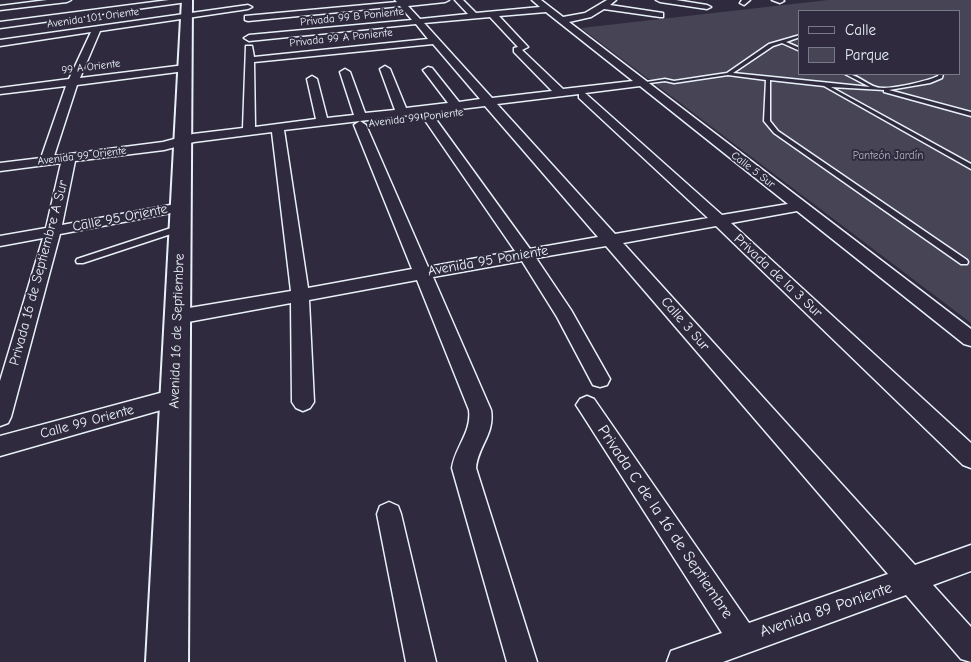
<!DOCTYPE html>
<html>
<head>
<meta charset="utf-8">
<style>
	body { margin:0 }
	#map { position:relative; width:971px; height:662px; overflow:hidden; background:#2f2a3d; font-family:"Comic Neue",sans-serif }
	canvas { display:block }
	.legend { position:absolute; left:798px; top:10px; width:162px; height:65px; box-sizing:border-box; background:#2f2a3d; border:1px solid #797a88; margin:0; padding:6px 9px; list-style:none; font-size:15px; color:#e8f1f8 }
	.legend li { display:flex; align-items:center; gap:10px; height:25px }
	.legend b { width:25px; border:1px solid #797a88 }
</style>
</head>
<body>
<div id="map">
<canvas width="971" height="662"></canvas>
<ul class="legend">
<li><b style="height:6px;background:#2f2a3d"></b>Calle</li>
<li><b style="height:14px;background:#464455"></b>Parque</li>
</ul>
</div>
<script>
const c = document.querySelector('canvas').getContext('2d');
c.lineJoin = 'round';
function paint(path, color) { c.fillStyle = color; c.fill(path, 'evenodd'); }
function trace(path, color, width, dash) { c.strokeStyle = color; c.lineWidth = width; c.lineCap = dash ? 'butt' : 'round'; c.setLineDash(dash || []); c.stroke(path); }
function write(font, color, halo, rows, align = 'center') {
  c.font = font + ' "Comic Neue",sans-serif'; c.lineWidth = 4; c.setLineDash([]); c.textBaseline = 'middle'; c.strokeStyle = halo; c.fillStyle = color; for (const [text, x, y, turn = 0] of rows) {
    c.save(); c.translate(x, y); c.rotate((+turn || 0) * Math.PI / 180); c.textAlign = isNaN(turn) ? turn : align; if (halo) c.strokeText(text, 0, 0); c.fillText(text, 0, 0); c.restore();
  }
}
paint(new Path2D(`
	M828,0H971V323L581,28ZM800,11H960V74H800Z`), '#464455');
const lane = new Path2D(`
	M800,35V37L786,42L800,48V51L782,43L773,46L733,73L870,87L845,74C856,73 866,84 876,87C887,91 928,81 938,76L939,74H943L942,78L930,83L889,90L971,112V116L884,92V90L831,87L971,164V169L824,86L770,80V121L778,131L967,260L968,262L967,264H961L774,133L764,121L766,80L728,75L674,83L665,81L642,84L640,83L665,79L674,81L727,73L769,44Z
	M177,226H183L184,228L183,230L83,263H77L76,261L77,259Z`);
const street = new Path2D(`
	M47,0H71L67,2L0,10V6Z
	M169,0H191L187,2L0,28V22Z
	M395,0H449L445,2L408,6L420,19L468,14L455,0H463L476,13L540,7L532,0H541L563,17L585,13L607,0H616L610,5L663,13V17H660L604,9L591,17L569,22L971,329V346L964,344L797,211L731,223L971,443V468L963,465L716,226L623,243L915,565L971,545V571L933,585L971,627V662L961,659L906,595L723,662H667L671,651L722,633L580,411L576,405L580,399L587,396L594,399L749,623L888,574L606,246L536,258L571,310L610,379L607,385L600,387L593,385L557,317L522,261L433,277L491,410C495,434 478,446 476,468L537,662H507L452,468C455,447 472,432 469,410L417,280L309,300L314,402L310,408L303,411L296,408L292,402L291,303L177,324L171,322L168,317L171,312L177,310L291,291L272,132L194,142L164,150L75,161L62,225L181,203L186,204L188,207L186,210L181,211L60,234L11,417L8,423L0,426V381L43,238L0,246V236L46,228L61,163L0,171V163L41,158L66,86L0,94V88L69,79L91,32L0,46V40L248,5L252,7L248,9L100,31L80,78L185,65L190,68L185,71L77,85L54,156L163,142L193,134L243,128L246,46H252L254,57L428,39L416,24L249,41L244,38L249,35L412,20L400,6L248,21L245,20V16L397,2ZM546,12L633,81L563,89L522,50L528,47L499,16ZM490,17L518,47L514,48V52L552,91L492,98L424,23ZM433,44L480,99L459,102L432,68L428,67L423,70L448,103L406,108L390,69L385,66L380,69L395,110L365,113L350,72L345,69L340,72L354,115L327,118L317,79L312,76L307,79L316,119L255,127L254,62ZM640,86L788,204L722,215L585,93ZM579,94V98L708,218L615,234L497,104ZM485,106L598,237L530,249L432,114L428,113ZM427,113L422,116L515,251L428,267L366,125L360,121L354,125L412,269L308,288L284,130Z
	M656,0H676L707,5L711,7L707,9L660,2Z
	M742,0H750L744,5L740,3Z
	M772,0H783L784,1L780,3Z
	M175,389L182,392L185,398L182,404L0,456V436Z
	M389,502L398,506L401,514L436,662H406L377,514L380,506Z`);
const secondary = new Path2D(`
	M182,0H192L188,662H146Z`);
trace(lane, '#e8f1f8', 3);
trace(street, '#e8f1f8', 3);
trace(secondary, '#e8f1f8', 4);
paint(lane, '#2f2a3d');
paint(street, '#2f2a3d');
paint(secondary, '#2f2a3d');
write('11px', '#e8f1f8', '#2f2a3d', [
	["Privada 99 B Poniente",352,17,-6],
	["Avenida 101 Oriente",93,18,-8],
	["Privada 99 A Poniente",341,38,-6],
	["99 A Oriente",91,67,-7],
	["Avenida 99 Poniente",416,118,-7],
	["Avenida 99 Oriente",82,156,-7],
	["Calle 5 Sur",753,170,38]
]);
write('11px', '#afb4bf', '#2f2a3d', [
	["Panteón Jardín",888,156]
]);
write('14px', '#e8f1f8', '#2f2a3d', [
	["Calle 95 Oriente",120,218,-11],
	["Avenida 95 Poniente",488,261,-10],
	["Privada 16 de Septiembre A Sur",39,273,-75],
	["Privada de la 3 Sur",778,276,43],
	["Calle 3 Sur",685,324,49],
	["Avenida 16 de Septiembre",177,331,-88],
	["Calle 99 Oriente",87,422,-15]
]);
write('16px', '#e8f1f8', '#2f2a3d', [
	["Privada C de la 16 de Septiembre",665,522,56],
	["Avenida 89 Poniente",826,610,-19]
]);
</script>
</body>
</html>
